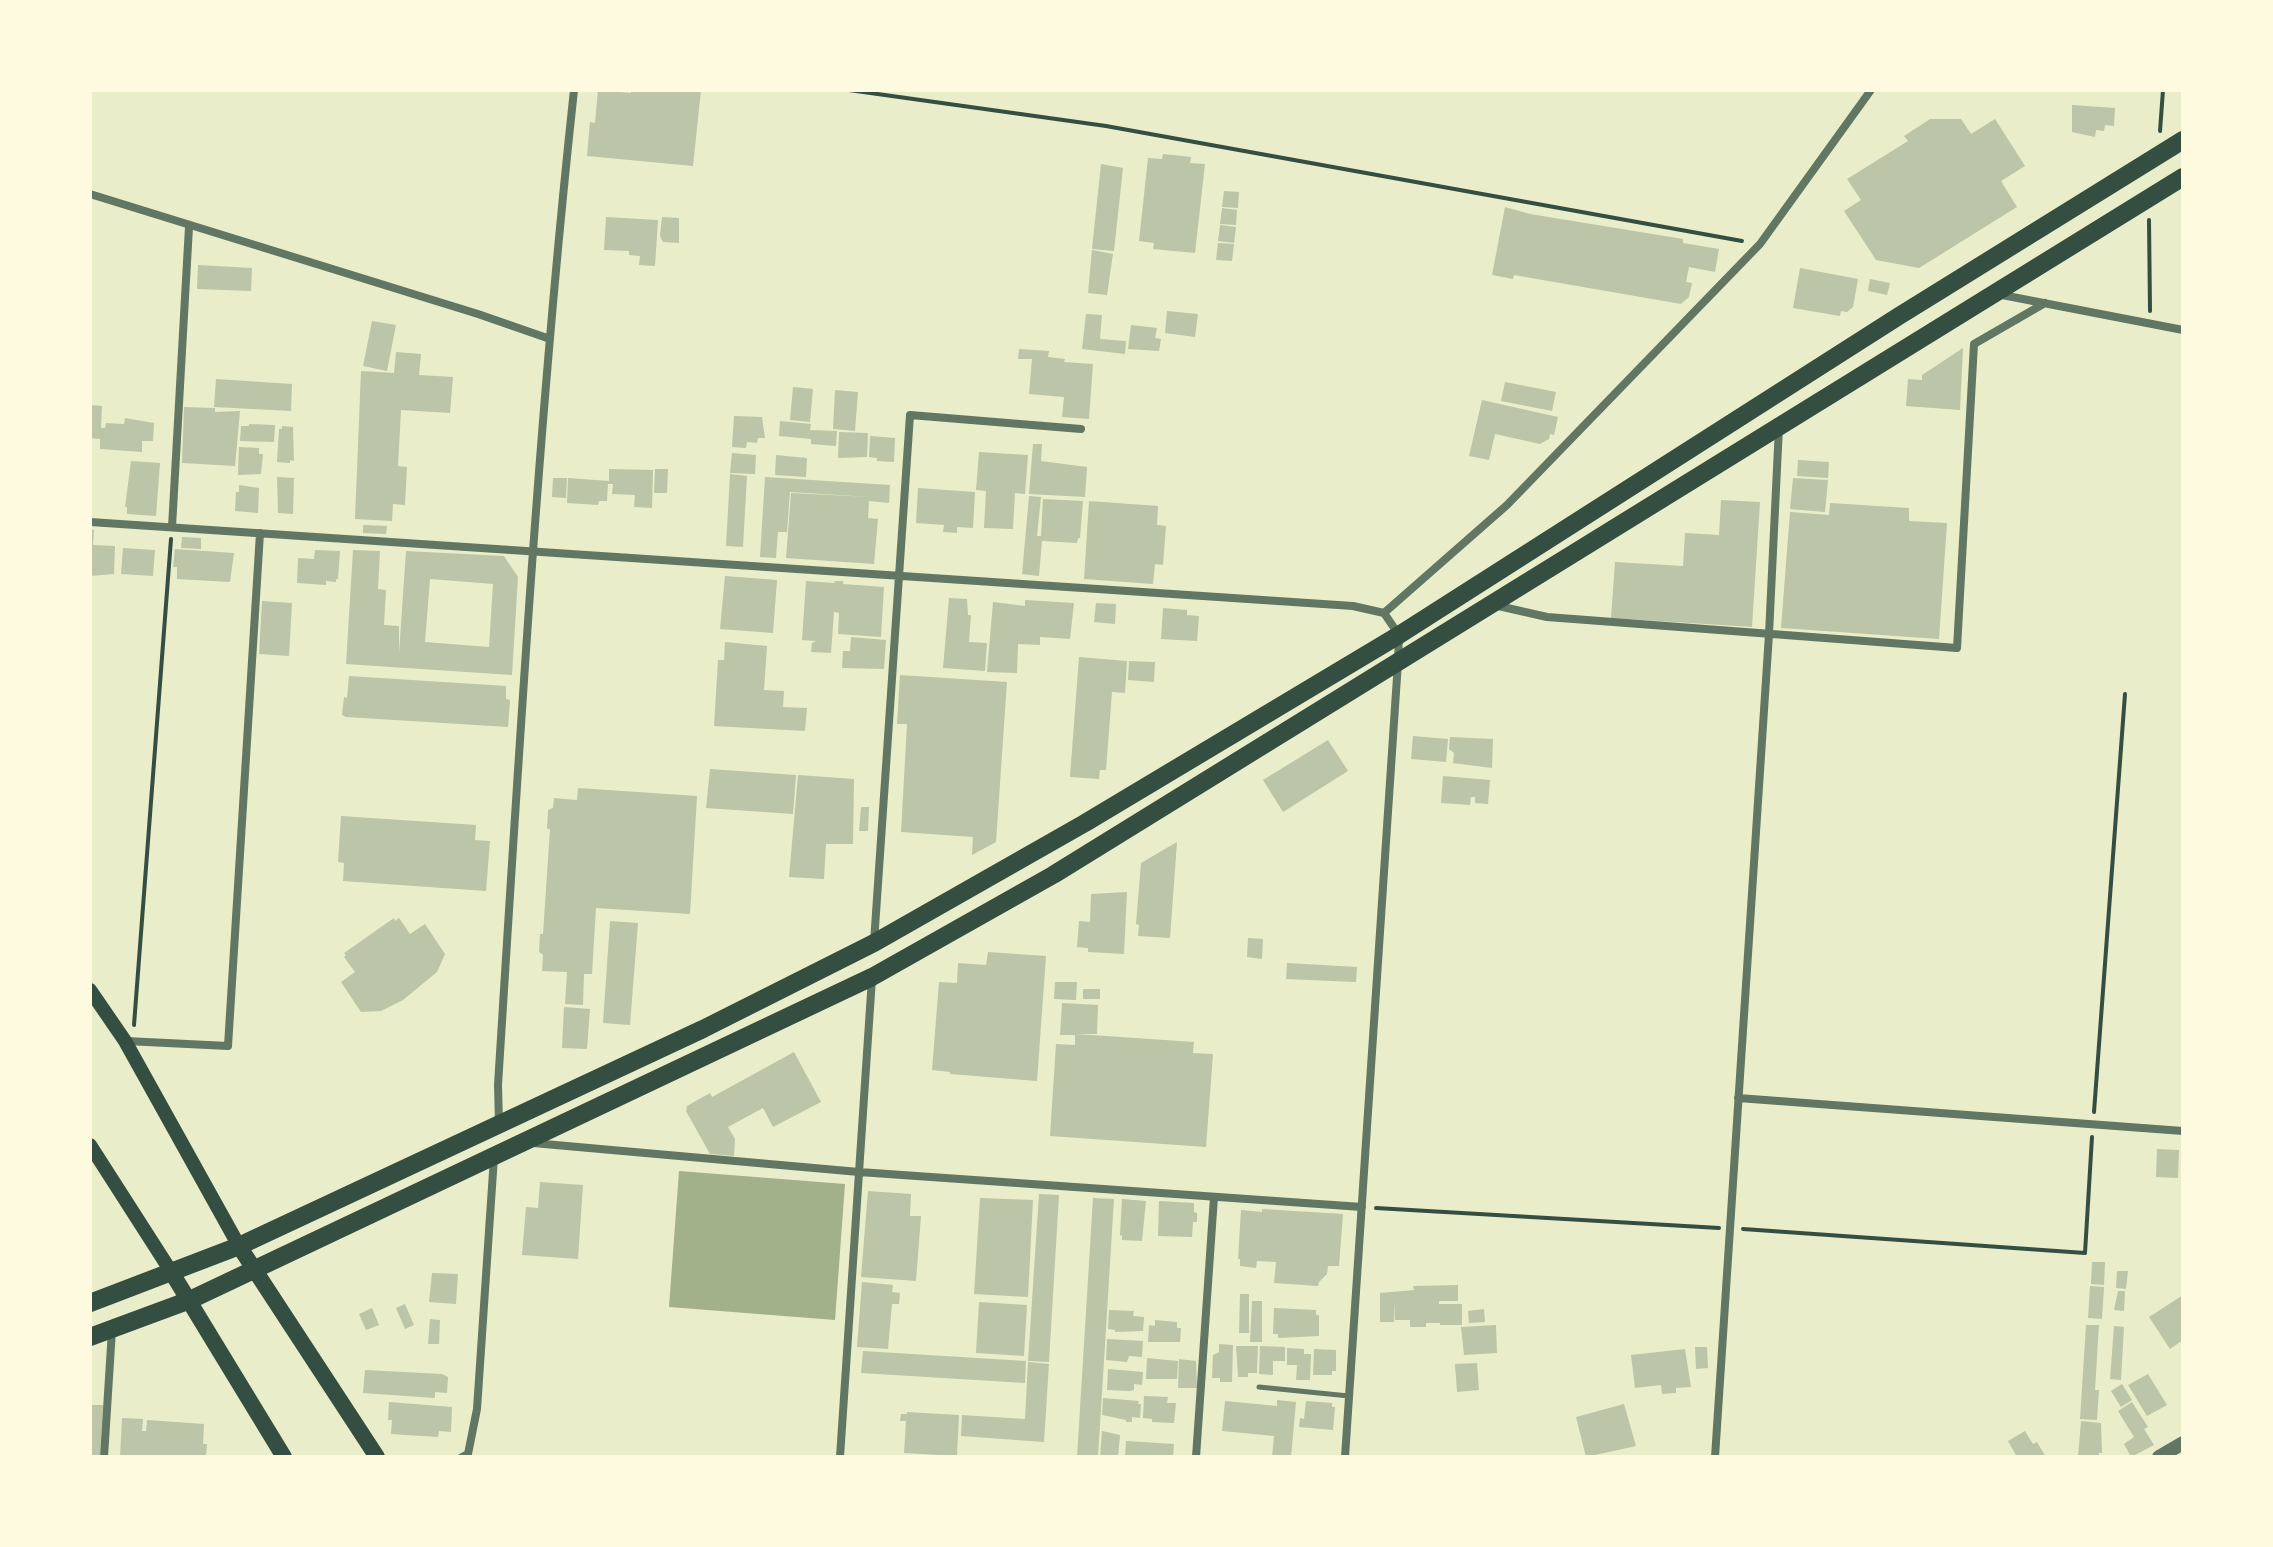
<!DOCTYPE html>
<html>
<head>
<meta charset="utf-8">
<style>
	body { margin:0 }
	#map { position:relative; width:2273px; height:1547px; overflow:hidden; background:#e9edc9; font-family:"Playfair Display",serif }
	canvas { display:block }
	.frame { position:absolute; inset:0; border:92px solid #fefae0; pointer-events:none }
</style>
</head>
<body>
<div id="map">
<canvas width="2273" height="1547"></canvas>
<div class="frame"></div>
</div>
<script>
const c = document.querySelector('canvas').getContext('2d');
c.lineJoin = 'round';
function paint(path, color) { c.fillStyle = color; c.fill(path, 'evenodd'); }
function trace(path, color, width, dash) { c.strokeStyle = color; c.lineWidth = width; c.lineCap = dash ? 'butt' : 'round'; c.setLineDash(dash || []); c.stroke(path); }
paint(new Path2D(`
	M679,1171L845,1184L835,1320L669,1307Z`), '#a3b18a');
paint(new Path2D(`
	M598,90L631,93V90H701L693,166L587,156L590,122L595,123Z
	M2072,105L2115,108L2114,126L2105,125L2104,131L2096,130L2095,137L2072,132Z
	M1930,119H1961L1971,134L1995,119L2025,166L2001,181L2017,207L1919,268L1876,260L1844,211L1861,200L1847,179L1908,141L1904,136Z
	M1163,154L1191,157L1190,163L1205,164L1195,253L1153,249L1154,243L1139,241L1148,158L1162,159Z
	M1101,164L1123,168L1114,251L1092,249Z
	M1224,191L1239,192L1238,208L1222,207Z
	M1505,207L1530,214L1683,239V243L1719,249L1715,272L1689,267L1686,282L1692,283L1689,297L1681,304L1514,275L1513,279L1492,275Z
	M1222,208L1237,210L1236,225L1220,224Z
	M606,217L658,220L655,266L639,265L640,256L629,255V251L604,250Z
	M662,217L679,218V243L663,242L660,236Z
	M1220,225L1236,227L1234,243L1218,241Z
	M1218,243L1234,244L1232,261L1216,260Z
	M1092,250L1113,254L1107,295L1088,293Z
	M198,265L252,268L251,291L197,289Z
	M1800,268L1858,279L1853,307L1847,312L1841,311L1840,316L1793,308Z
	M1870,279L1890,283L1887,295L1868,291Z
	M1167,311L1198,314L1195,337L1165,333Z
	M1086,314L1102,315L1100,339L1126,341L1125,354L1082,349Z
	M372,321L396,325L387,371L363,366Z
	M1131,325L1157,328L1155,338L1161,339L1159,351L1128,349Z
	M1963,348L1960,410L1906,406L1908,379L1922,380V375Z
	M1019,349L1049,351L1048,357L1065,359L1064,362L1093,364L1089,419L1062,417L1064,397L1029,394L1032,359H1018Z
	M396,352L421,354L419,375L453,377L450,413L401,410L398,466L407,467L405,505L393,504L392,521L355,519L361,371L394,373Z
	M216,379L292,384L291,411L214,407Z
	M1505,382L1556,392L1552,411L1501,401Z
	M793,387L813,389L810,422L790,420Z
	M835,390L858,392L855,431L833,429Z
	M1482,400L1558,417L1554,435L1550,434L1549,439L1540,444L1495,434L1489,460L1469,456Z
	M90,405L102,406L101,428H105L106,423L124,424L125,418L154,423L153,441H142V452L100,449V439L90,438Z
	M184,407L215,408V412L240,411L235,466L182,463Z
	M734,416L762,417L765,438H758L757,443L747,442L746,448L732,447Z
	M780,421L811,424L810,430L837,431L836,446L811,444V439L779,436Z
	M249,424L275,425L274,442L240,441L241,426H249Z
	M282,426L293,427L294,461L290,460V463L277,462L279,429H282Z
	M839,432L868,433L867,457L838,458Z
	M870,436L895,438L894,462L877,461V458L869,457Z
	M1033,444H1042L1041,461L1087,467L1085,497L1029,494Z
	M239,447L259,448V454H263L261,474L238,475Z
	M979,452L1028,455L1025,494L1015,493L1013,529L984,528L986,491L976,490Z
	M732,453L756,455L755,474L730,473Z
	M776,455L807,458L806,477L775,475Z
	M1798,460L1829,462L1828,478L1797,476Z
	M131,461L160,463L156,516L127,514V507H125Z
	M609,469L653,470L652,508L634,507L635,495L612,494L613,484H608L607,501H599L598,505L567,503L568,478L609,481Z
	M655,469H668L667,493H654Z
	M730,474L747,476L743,547L726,546Z
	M277,477L294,478L293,514L278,513Z
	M765,477L890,485L889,503L869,501L868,518L878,519L874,564L786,558L791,493L871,497L790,492L787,532H778L776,558L760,557Z
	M553,478H567L566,498L552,497Z
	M1793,478L1828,480L1825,512L1790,509Z
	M239,485L259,488L258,513L235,511L236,492H239Z
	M918,488L975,492L973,528L957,527V533L943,532L944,525L916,523Z
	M1029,496L1041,497L1037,536H1041L1043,499L1083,501L1080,538H1078L1077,543L1042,541L1039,576L1022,574Z
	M1721,500L1760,502L1752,627L1611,618L1615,562L1683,566L1685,533L1719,535Z
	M1089,501L1158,506L1157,525L1166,526L1163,565L1155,564L1153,584L1084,579Z
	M1830,503L1909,508V521L1947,523L1939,639L1781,628L1790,512L1829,515Z
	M363,525L387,526L386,534L363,533Z
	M90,529L94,530L93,545L115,546L114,574L90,576Z
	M182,537L201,538V549L181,548Z
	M123,548L155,550L153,576L121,574Z
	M175,549L234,553L230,582L177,579V567H173Z
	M315,550L340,551L338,579H336V582L326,581V585L297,583L298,558L314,559Z
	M353,550L380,551L378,589L386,590L384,625L399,626V653L406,551L504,556L518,577L512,675L346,664ZM430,579L493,584L489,647L425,642Z
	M725,576L777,580L773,633L720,629Z
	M806,581L834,583L835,581H843V584L884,587L881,637L838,634L839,613L834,612L831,653L811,652L812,643L816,641L802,640Z
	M949,598L967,599L968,615H971L969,642L987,643L985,671L943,668Z
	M1025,600L1074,603L1070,639L1040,637V645L1018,644L1017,673L987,672L993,602L1025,606Z
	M262,601L292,603L289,656L259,654Z
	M1096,603L1116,604L1115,624L1094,622Z
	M1163,608L1187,610V615L1199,616L1197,641L1161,639Z
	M851,637L886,640L884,669L842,668L843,651H850Z
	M725,642L767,646L764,690L784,691L783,707L807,708L805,731L714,726L718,660H724Z
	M1079,657L1127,661L1125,693L1112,692L1106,770H1100L1099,779L1070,777Z
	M1129,661L1155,662L1154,682L1128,680Z
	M900,675L1007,682L996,842L972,855L973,837L901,832L907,724H897Z
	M349,676L506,686V699L510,700L508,727L346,717L342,715L344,697L347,698Z
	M1413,736L1448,739L1446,762L1411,759Z
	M1450,737L1493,739L1492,768L1453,763L1454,753L1449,749Z
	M1328,740L1348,771L1283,812L1263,780Z
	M710,769L796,775L793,814L706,808Z
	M798,775L854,779L853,844H826L824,879L789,877Z
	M1443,776L1490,780L1488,804L1475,803V797H1471L1470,805L1441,803Z
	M578,788L697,796L690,914L596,908L592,974H584L583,1005L565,1004L567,972L542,971L543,955L539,952L540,934H543L550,829H547L548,810L553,808L554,798L577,800Z
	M861,807H869L868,831H859Z
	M341,816L476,825L475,840L490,841L486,891L343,881L344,863L338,862Z
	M1177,842L1170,938L1138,936L1139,925L1136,924L1141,863Z
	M1127,892L1124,954L1088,952V948L1077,947L1079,921L1090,922L1091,894Z
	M394,918L395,921L399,918L410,934L425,924L445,954L437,972L403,1000L381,1011L361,1012L341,982L355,972L344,957L346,955L344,953Z
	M610,921L638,923L630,1025L603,1023Z
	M1248,938L1263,939L1262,959L1247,957Z
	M988,952L1046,956L1037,1081L950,1074V1072L932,1070L939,982L957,983L958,963L986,965Z
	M1287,963L1357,967L1356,982L1286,979Z
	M1055,982H1077L1076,1000L1054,999Z
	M1083,989H1100V999H1083Z
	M1062,1003L1098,1005L1097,1034H1076L1194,1042L1193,1053L1213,1054L1206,1147L1050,1136L1056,1044L1075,1045V1035H1060Z
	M564,1007L590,1009L587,1049L562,1048Z
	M794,1052L821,1102L773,1127L763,1108L728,1127L735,1139L734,1156L710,1154L686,1111L687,1106L710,1093L712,1097Z
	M2157,1149L2179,1150L2178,1178L2156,1177Z
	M540,1182L583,1185L578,1259L522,1255L526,1207L538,1208Z
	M868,1191L911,1194L910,1216H921L916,1281L861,1277Z
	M1039,1194L1059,1195L1049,1362L1028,1361Z
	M980,1198L1033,1200L1028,1297L974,1294Z
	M1093,1198L1114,1199L1098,1457H1077Z
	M1122,1199L1146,1201L1142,1241L1122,1240V1236L1120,1235Z
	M1159,1201L1194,1203V1212L1197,1213V1222H1193L1192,1237L1158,1236Z
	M1262,1209L1343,1214L1339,1266H1328L1327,1274L1319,1282L1318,1286L1274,1283L1276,1262L1257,1261L1256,1268L1240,1266V1259H1238L1241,1210L1262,1212Z
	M2092,1262H2105L2104,1285L2091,1284Z
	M2117,1271H2128L2126,1289L2116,1288Z
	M432,1273L458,1274L456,1304L429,1302Z
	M862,1282L893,1285L892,1292L900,1293L899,1304H892L888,1349L857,1347Z
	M1458,1285V1301H1439V1304H1462V1325H1440V1323H1426V1327H1410V1320H1395V1300L1394,1322H1380V1293L1414,1290L1413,1286Z
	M2090,1286L2104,1287L2102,1319L2088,1318Z
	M2118,1291H2125L2124,1311L2114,1310Z
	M1240,1294H1249V1333H1239Z
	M2183,1295V1340L2170,1349L2149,1317Z
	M1252,1301H1262V1342H1250Z
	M979,1302L1027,1305L1024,1356L976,1353Z
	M405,1304L414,1325L405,1329L396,1308Z
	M372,1308L379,1325L366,1330L359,1314Z
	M1274,1308L1316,1310V1315H1319V1336L1278,1338V1334H1273Z
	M1484,1309L1485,1322L1469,1323L1468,1311Z
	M1109,1310L1134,1311L1133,1316L1144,1317L1143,1331L1115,1332V1330L1108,1329Z
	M430,1319L440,1320L439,1344H428Z
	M1155,1320L1177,1322V1328H1181L1180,1342H1148L1149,1325L1155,1326Z
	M1496,1325L1497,1353L1464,1355L1461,1327Z
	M2086,1325H2099L2095,1390H2099L2097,1420L2080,1419Z
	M2114,1326L2124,1327L2121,1380L2110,1379Z
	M1107,1339L1143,1341L1142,1357L1129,1356L1127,1362L1106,1360Z
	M1219,1344L1233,1345L1232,1382H1220V1378H1212L1213,1355L1219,1352Z
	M1236,1346H1258L1257,1373H1248V1377H1238Z
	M1260,1346L1285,1347V1361H1273V1375L1259,1374Z
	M1695,1347H1707L1708,1368L1696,1369Z
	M1287,1348L1304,1349V1354H1311L1310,1380H1296L1297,1365H1287Z
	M1314,1349L1336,1350V1371H1332V1375H1313Z
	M1685,1349L1691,1387L1676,1388V1393L1662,1394L1661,1385L1635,1388L1631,1355Z
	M863,1351L1026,1361L1025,1383L861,1373Z
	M1147,1358L1178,1361L1177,1379H1146Z
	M1179,1359L1196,1361L1197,1388H1178Z
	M1028,1362L1049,1364L1044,1442L961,1436L962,1415L1025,1419Z
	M1477,1363L1479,1390L1457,1392L1455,1364Z
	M1108,1369L1143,1372L1142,1385L1134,1384V1390L1130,1391L1107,1390Z
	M365,1370L442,1374L448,1377L447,1393L435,1392V1398L363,1393Z
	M2148,1374L2167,1405L2147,1416L2128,1385Z
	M2122,1384L2132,1400L2121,1407L2111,1391Z
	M1144,1396L1168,1397L1167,1403H1176L1174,1423L1152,1422V1419L1143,1418Z
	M1103,1398L1139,1401L1138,1404H1141L1140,1418L1132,1417V1422H1126V1420L1102,1415Z
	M1277,1400L1296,1402L1291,1457H1272L1274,1436L1222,1431L1225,1401L1277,1406Z
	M1306,1401L1332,1403V1407H1335L1333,1430L1299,1427L1300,1418L1304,1419Z
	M389,1402L452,1407L451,1432L439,1431L438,1437L391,1434L392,1420H388Z
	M2132,1402L2148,1427L2144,1429L2154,1445L2131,1457L2124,1444L2134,1437L2118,1411Z
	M1624,1404L1636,1446L1586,1457L1576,1417Z
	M90,1405H103L100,1457H90Z
	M907,1412L959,1415L957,1456L904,1453L906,1421H900L901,1414H907Z
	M122,1418L143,1419L142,1431H146L147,1420L204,1424L203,1444H207L206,1457H120Z
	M2081,1421L2101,1423L2102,1453H2099L2098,1457H2078Z
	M1102,1431L1120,1435L1118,1457H1100Z
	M2025,1431L2033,1444L2037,1442L2046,1457H2017L2008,1441Z
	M1126,1441L1174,1444L1173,1457H1125Z`), '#bcc5a7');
trace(new Path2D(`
	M849,90L1106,126L1742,241
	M2160,131L2163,90
	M2149,220L2150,311
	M134,1025L171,539
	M2094,1112L2125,694
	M1376,1208L1719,1228
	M1743,1229L2085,1253L2092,1137`), '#344e41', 4);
trace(new Path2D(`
	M1259,1387L1349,1396`), '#617663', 5);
trace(new Path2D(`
	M90,194L478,314L550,339
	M1997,294L2183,330
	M90,522L1353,606L1384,613L1399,635L1398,662L1345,1457
	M172,527L189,227
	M1494,605L1547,617L1957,648L1974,344L2045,303
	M1384,613L1507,505L1760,244L1871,90
	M874,942L910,415L1081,429
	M126,1041L228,1046L260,533
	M1738,1098L2183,1131
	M499,1124L498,1085C519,754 538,421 574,90
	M533,1143L859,1172L1362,1207
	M104,1457L112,1330
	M462,1457L468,1454L477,1409L494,1157
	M840,1457L872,978
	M1196,1457L1214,1197
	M1715,1457L1769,634L1779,427`), '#617663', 8);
trace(new Path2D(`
	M2159,1457L2183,1443`), '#617663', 14);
trace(new Path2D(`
	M90,990L125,1041L239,1246
	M90,1145L172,1273`), '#344e41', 14);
trace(new Path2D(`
	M239,1246L377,1457
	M172,1273L284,1457`), '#344e41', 16);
trace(new Path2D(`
	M90,1303L239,1246L703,1029L874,943L1085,823L1399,635L1899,316L2183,140
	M90,1337L190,1300L872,977L1053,875L2183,177`), '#344e41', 18);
</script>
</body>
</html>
